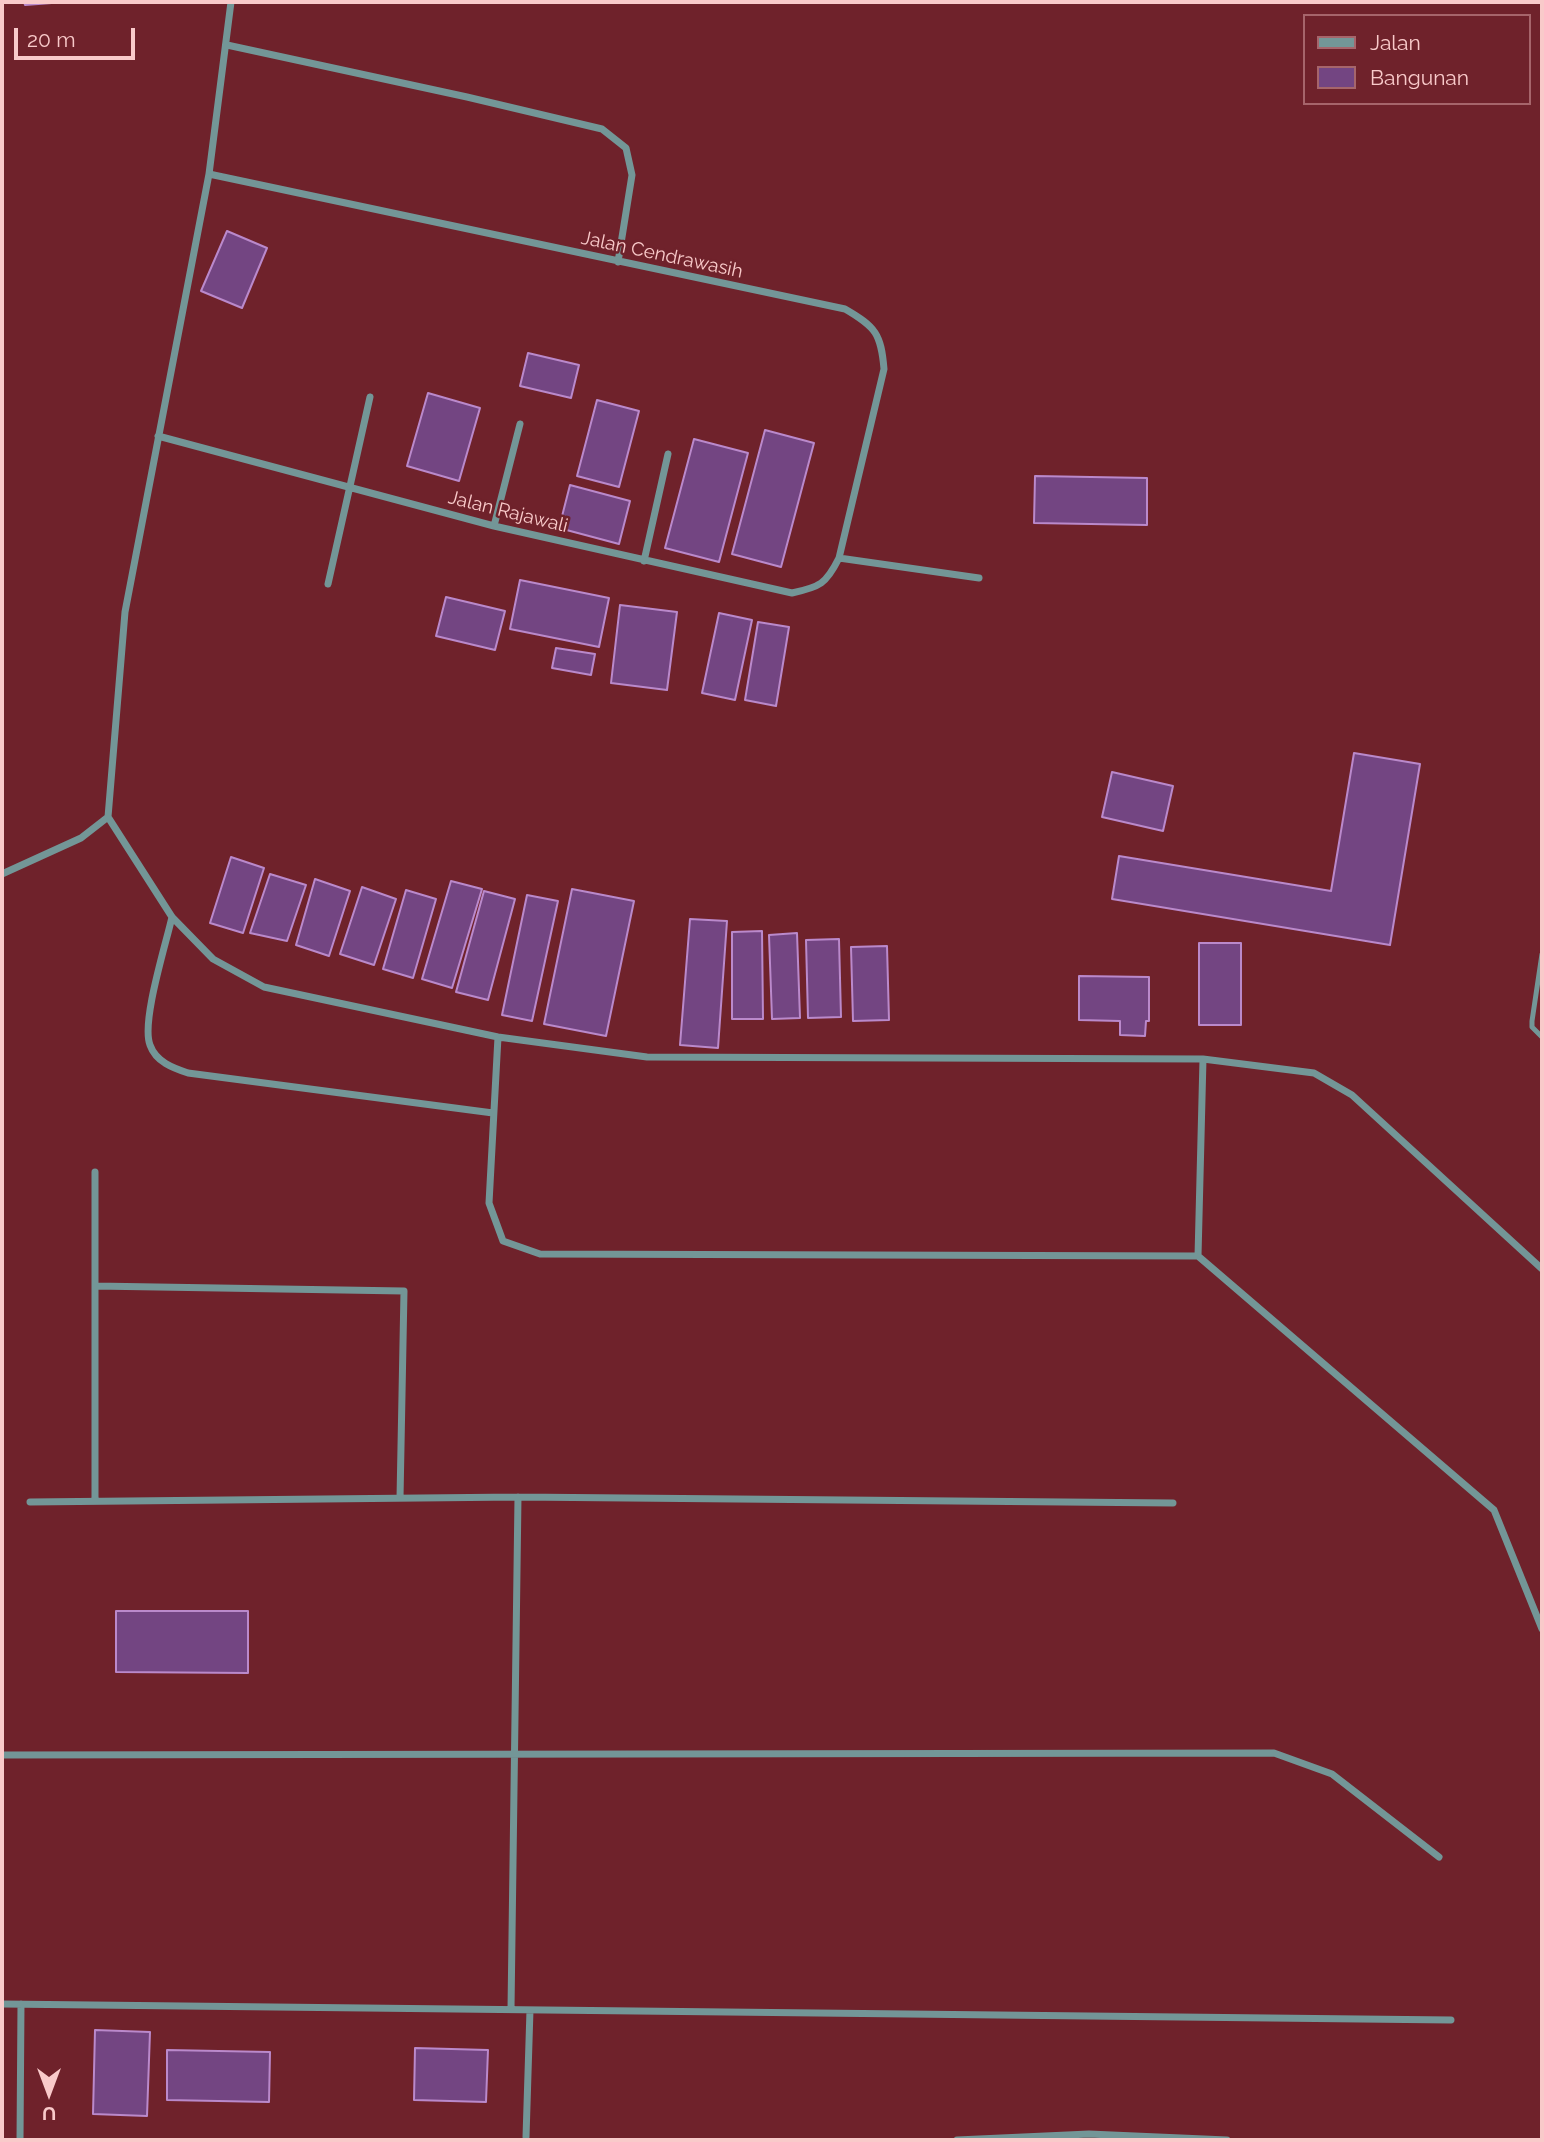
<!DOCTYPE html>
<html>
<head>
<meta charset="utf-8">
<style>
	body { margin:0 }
	#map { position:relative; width:1544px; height:2142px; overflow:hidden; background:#6f222b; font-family:Raleway,sans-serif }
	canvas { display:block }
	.frame { position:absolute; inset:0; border:4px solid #f9caca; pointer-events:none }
	.legend { position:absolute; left:1303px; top:14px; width:228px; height:91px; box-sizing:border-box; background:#6f222b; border:2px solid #a6656b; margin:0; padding:9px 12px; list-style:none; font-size:21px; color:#f9caca }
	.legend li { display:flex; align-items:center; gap:14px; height:35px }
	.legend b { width:35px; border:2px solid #a6656b }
	.north { position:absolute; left:14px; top:2058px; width:70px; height:70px; -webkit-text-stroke:5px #6f222b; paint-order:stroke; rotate:180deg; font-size:19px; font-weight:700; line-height:28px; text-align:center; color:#f9caca }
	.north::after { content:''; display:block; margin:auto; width:24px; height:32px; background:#f9caca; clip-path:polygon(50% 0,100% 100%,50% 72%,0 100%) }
	.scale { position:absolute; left:14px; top:28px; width:121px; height:32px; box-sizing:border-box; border:4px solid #f9caca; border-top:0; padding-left:9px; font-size:21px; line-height:24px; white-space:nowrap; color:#f9caca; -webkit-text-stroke:5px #6f222b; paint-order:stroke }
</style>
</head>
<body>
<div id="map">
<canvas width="1544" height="2142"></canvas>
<div class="frame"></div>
<ul class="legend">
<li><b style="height:9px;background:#739697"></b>Jalan</li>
<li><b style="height:19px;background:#734582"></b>Bangunan</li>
</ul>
<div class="north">U</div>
<div class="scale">20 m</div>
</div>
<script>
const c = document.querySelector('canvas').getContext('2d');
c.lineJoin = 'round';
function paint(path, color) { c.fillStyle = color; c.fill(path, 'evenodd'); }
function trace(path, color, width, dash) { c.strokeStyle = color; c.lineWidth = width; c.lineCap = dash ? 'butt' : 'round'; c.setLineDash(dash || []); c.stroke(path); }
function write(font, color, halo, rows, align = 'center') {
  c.font = font + ' Raleway,sans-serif'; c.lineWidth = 5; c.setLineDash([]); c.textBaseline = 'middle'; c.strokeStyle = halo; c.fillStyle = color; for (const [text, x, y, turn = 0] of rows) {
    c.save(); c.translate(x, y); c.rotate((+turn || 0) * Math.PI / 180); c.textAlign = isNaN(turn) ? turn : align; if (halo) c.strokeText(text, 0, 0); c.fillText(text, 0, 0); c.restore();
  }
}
const building = new Path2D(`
	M24,2H65L25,5Z
	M227,231L267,248L242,308L201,291Z
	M528,353L579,365L571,398L520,386Z
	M428,393L480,408L459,481L407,466Z
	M597,400L639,411L619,487L577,476Z
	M765,430L814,443L781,567L732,554Z
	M694,439L748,453L719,562L665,548Z
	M1035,476L1147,478V525L1034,523Z
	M570,485L630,501L619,544L559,528Z
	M520,580L609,598L599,647L510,629Z
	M446,597L505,611L495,650L436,636Z
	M620,605L677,612L667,690L611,683Z
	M719,613L752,620L735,700L702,693Z
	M758,622L789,627L776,706L745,700Z
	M556,648L595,654L591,675L552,668Z
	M1354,753L1420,764L1390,945L1112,899L1119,856L1331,891Z
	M1112,772L1173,786L1163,831L1102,817Z
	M231,857L264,868L243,933L210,923Z
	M270,874L306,885L287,941L250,933Z
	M315,879L350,891L329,956L296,945Z
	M451,881L482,889L452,988L422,979Z
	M362,887L396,899L374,965L340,954Z
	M572,889L634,901L606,1036L544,1024Z
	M406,890L436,899L413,978L383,969Z
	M484,891L515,899L488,1000L456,992Z
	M527,895L558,901L532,1021L502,1015Z
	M690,919L727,921L718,1048L680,1045Z
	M762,931L763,1019H732V932Z
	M797,933L800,1018L772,1019L769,935Z
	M839,939L841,1017L808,1018L806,940Z
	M1199,943H1241V1025H1199Z
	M887,946L889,1020L853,1021L851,947Z
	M1079,976L1149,977V1021H1146L1145,1036L1120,1035V1021L1079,1020Z
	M116,1611H248V1673L116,1672Z
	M95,2030L150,2032L147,2116L93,2114Z
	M415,2048L488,2050L486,2102L414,2100Z
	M167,2050L270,2052L269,2102L167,2100Z`);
paint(building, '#734582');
trace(building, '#ba89cb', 2);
trace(new Path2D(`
	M1542,954L1532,1021V1027L1542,1037`), '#739697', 5);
trace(new Path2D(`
	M231,2L209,174L125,612L108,817L172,917L213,959L264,987L498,1037L647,1057L1203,1059L1314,1073L1352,1095L1542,1269
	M227,45L467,97L602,129L626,148L632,175L618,262
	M158,436L494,526L792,593C820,587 826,584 839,558L884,369C881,334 876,327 845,309L209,174
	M494,526L520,424
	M839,558L979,578
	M644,561L668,454
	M328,584L370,397
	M2,874L81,838L108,817
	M172,917C166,944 141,1022 150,1045C156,1062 173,1068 188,1073L493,1113
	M498,1037L489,1203L503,1241L540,1254L1198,1256L1203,1059
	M95,1172V1501
	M1198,1256L1494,1510L1542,1629
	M95,1286L404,1291L400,1498
	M30,1502L518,1497L1173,1503
	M2,1755L1274,1753L1332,1774L1439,1857
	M2,2004L1451,2020
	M511,2009L518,1497
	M526,2137L530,2010
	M20,2140L21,2004
	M957,2140L1089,2134L1227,2140`), '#739697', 7);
write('19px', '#f9caca', '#6f222b', [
	["Jalan Cendrawasih",662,255,12],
	["Jalan Rajawali",508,512,14]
]);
</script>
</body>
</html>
